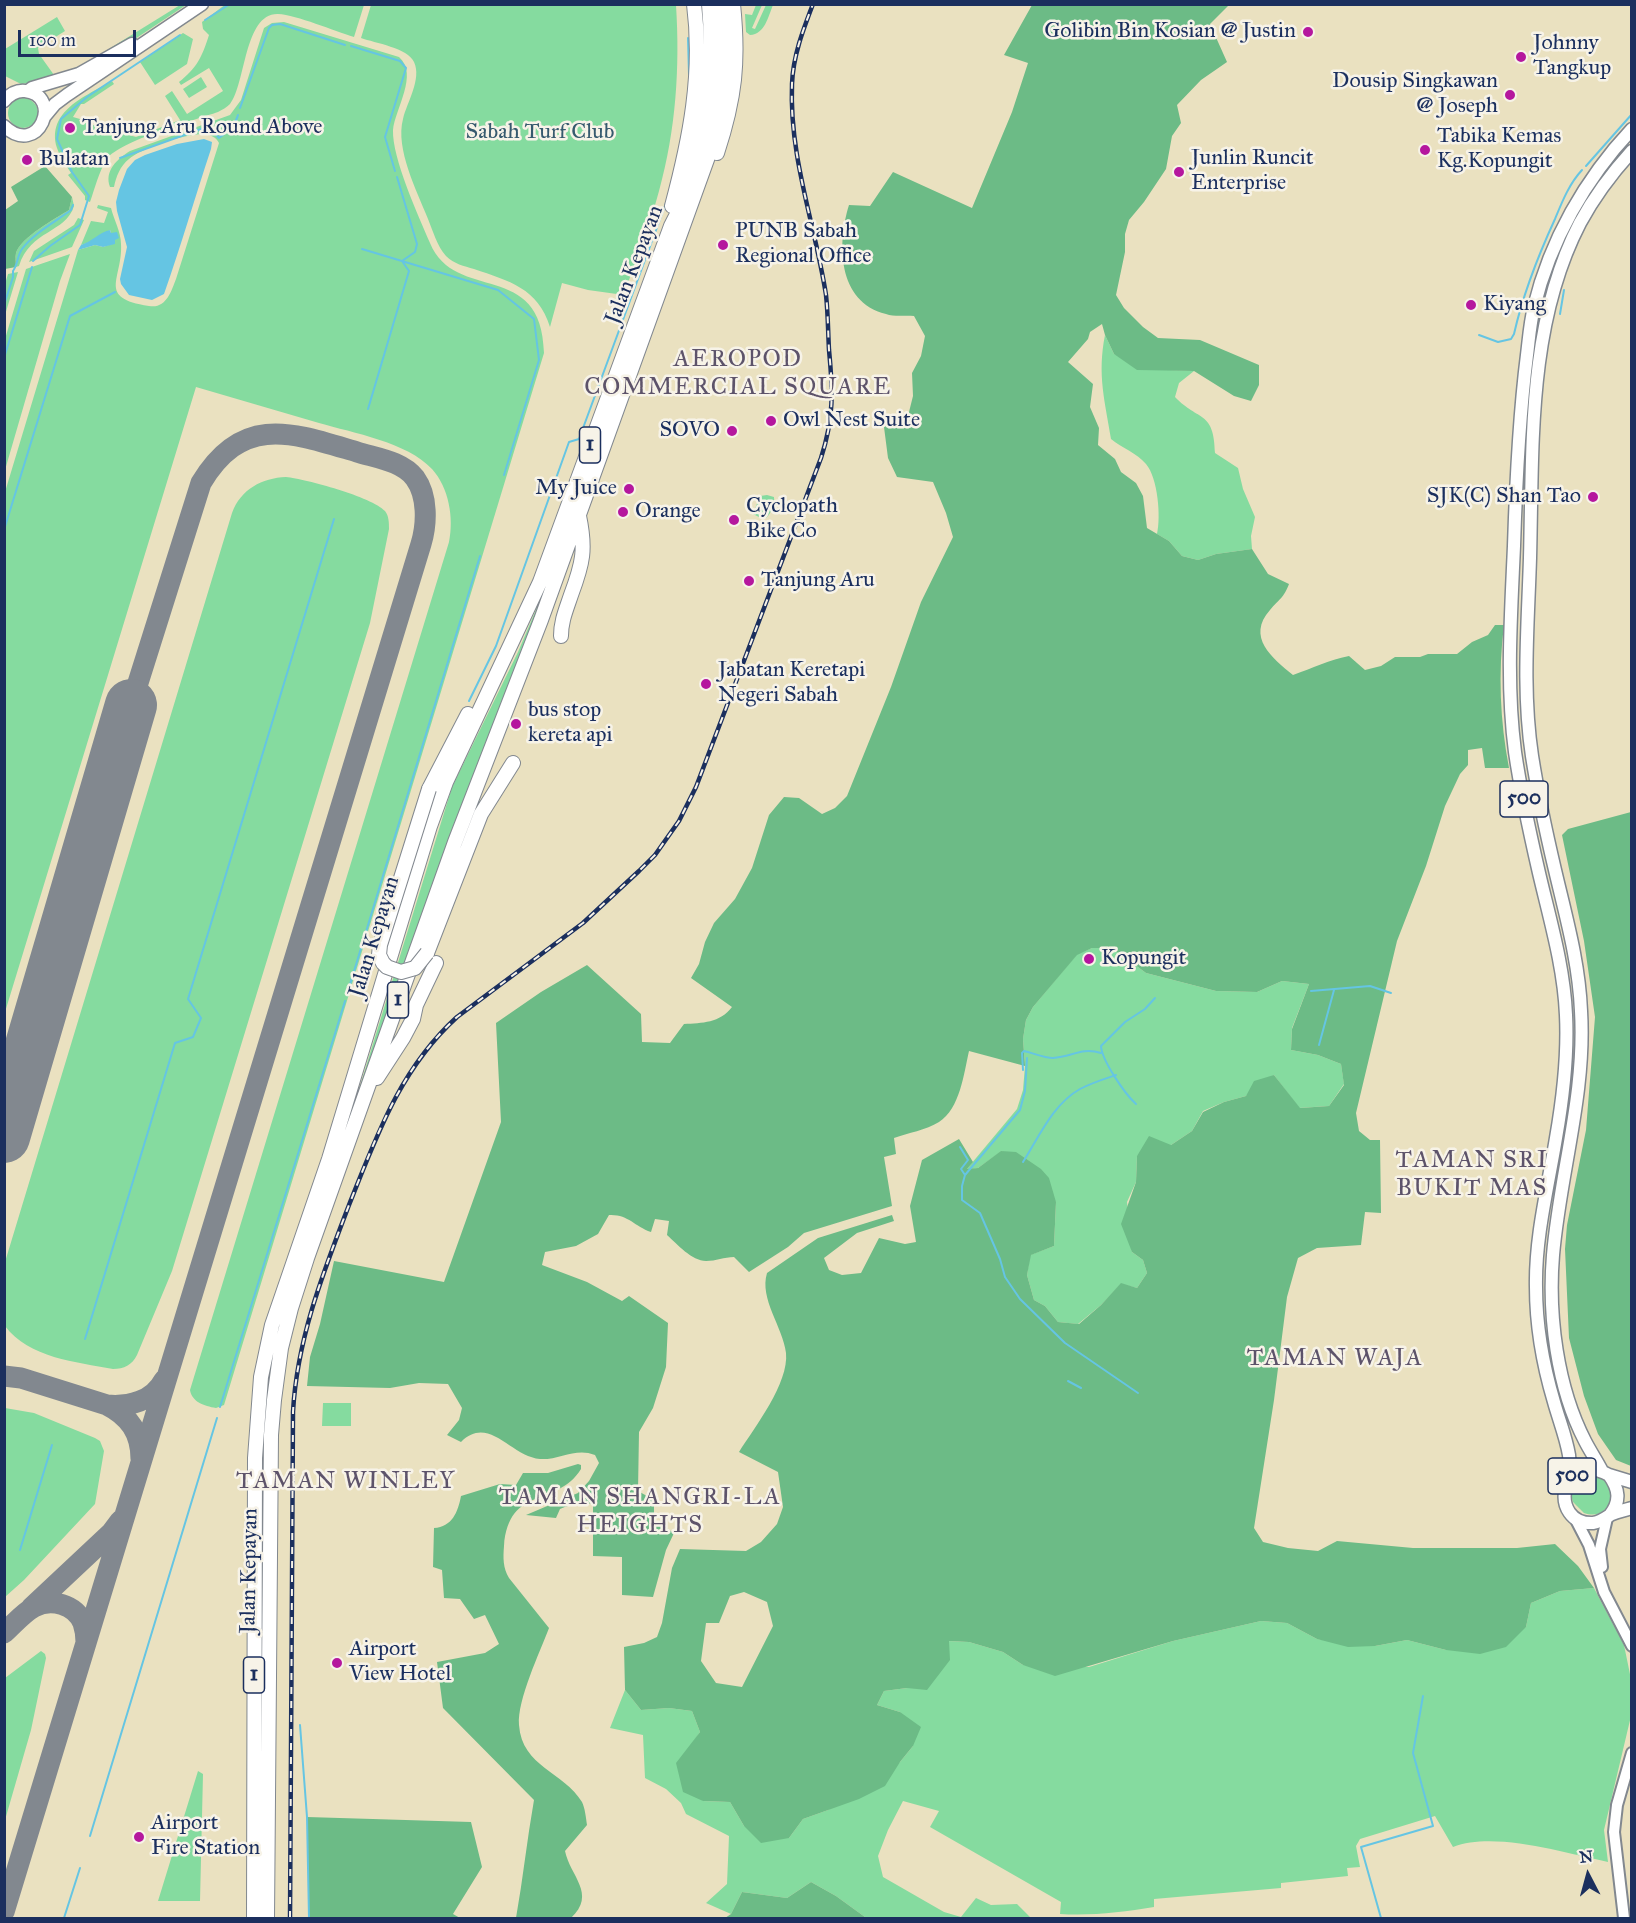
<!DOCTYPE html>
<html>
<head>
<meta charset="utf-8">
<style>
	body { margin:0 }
	#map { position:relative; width:1636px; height:1923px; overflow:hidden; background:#eae1c0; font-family:"IM FELL Great Primer",serif }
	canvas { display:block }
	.frame { position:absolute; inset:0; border:6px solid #1b2f5e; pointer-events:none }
	.north { position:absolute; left:1558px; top:1845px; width:60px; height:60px; -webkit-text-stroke:4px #f7f3e8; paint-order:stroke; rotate:354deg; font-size:16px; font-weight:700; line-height:24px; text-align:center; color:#1b2f5e }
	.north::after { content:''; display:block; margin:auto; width:21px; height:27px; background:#1b2f5e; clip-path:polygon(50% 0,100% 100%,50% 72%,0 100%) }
	.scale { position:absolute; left:18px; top:30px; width:118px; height:27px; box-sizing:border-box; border:3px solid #1b2f5e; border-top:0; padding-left:8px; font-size:18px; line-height:21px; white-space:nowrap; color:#1b2f5e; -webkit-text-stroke:4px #f7f3e8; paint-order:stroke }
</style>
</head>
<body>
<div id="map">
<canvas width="1636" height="1923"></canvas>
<div class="frame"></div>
<div class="north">N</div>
<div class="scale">100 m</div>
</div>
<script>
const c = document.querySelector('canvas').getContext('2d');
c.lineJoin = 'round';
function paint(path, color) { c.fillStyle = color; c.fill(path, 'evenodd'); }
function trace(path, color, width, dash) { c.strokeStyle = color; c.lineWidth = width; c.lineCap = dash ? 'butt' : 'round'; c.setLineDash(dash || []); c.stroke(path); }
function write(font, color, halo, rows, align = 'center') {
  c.font = font + ' "IM FELL Great Primer",serif'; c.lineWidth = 5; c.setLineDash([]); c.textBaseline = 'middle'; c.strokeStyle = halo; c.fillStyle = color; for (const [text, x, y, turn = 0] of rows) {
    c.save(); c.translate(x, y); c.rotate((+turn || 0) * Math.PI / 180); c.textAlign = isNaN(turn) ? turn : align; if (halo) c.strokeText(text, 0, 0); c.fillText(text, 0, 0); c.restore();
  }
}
paint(new Path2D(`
	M226,4L364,5L354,37C334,31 297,15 278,14C244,13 246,84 230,104C227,107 222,110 218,112C195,120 119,141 107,159C99,171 95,188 90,202L85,200V196L68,175L71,173C66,165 60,157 57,148C46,111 86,96 112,81L114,84L84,104H81L73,117L80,119L79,121L136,137L180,120L165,96L172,91L187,114L223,91L209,68L181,85L179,82C197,68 202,57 209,35L203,29L202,22Z
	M180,5H186L114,53L48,81L21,84L5,76V49L57,17L65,31L38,48L39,54L54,75L83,65Z
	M371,5H676C680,67 676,130 659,191C650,226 635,261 624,295L588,290L562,283L550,327C538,288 509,281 474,269C464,266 454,264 446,256C437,246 433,231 428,219C417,191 395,149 403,119C407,102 422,79 414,62C408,48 375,43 361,38Z
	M756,5H762L752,28L755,29L766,5H773C768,17 765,34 750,35L746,32L745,14L752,15Z
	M284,22L399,57C419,74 395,109 393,130C392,158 418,215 430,243C455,304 542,258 544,353L224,1405L216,1408C204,1406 192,1402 190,1390L449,542C454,518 449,488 432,469C407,442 353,433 319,423C278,411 237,399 196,387L5,1012V492L78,250L95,245L103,247L115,243L110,230L93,241L81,245L91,221L104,223L108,212L97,208L98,205L111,208C114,220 121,232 121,244C123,279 96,298 149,306C166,309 171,292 176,279L219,143C216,137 211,135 204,134C187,133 141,148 129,159C120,166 116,177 114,187H110C104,171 117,159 130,151L230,115L241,100L264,28L272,23Z
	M183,33L193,39L187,64L155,85L140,62Z
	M201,77L207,87L189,98L183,89Z
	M8 113a15 15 0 1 1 30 0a15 15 0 1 1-30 0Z
	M72,197L74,206C66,233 30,230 19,266L16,267C16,263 15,257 16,253C20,238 56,218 69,210Z
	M78,218L84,220L72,247L29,262L34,251L74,225Z
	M70,254L60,281L5,470V339L26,269Z
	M18,272L5,315V284L8,274Z
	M1105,335L1114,354L1170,370L1194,371L1179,383L1175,397C1199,422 1214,410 1215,453L1238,468L1243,489L1255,517L1251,536L1252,549L1216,554L1198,560L1182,556L1169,541L1157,534C1161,517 1158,478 1146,464C1137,453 1122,448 1111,439C1105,401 1097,375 1105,335Z
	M286,477C306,479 372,497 385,511C389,516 389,523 389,529L370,623L172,1271L137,1355C132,1365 124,1369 113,1369C76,1362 29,1358 5,1326V1262L232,513C241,489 262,478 286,477Z
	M767,495L774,497C775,503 771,514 766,518L759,517L753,514L760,496Z
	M552,572L524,655L415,934L344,1138L452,787L518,652Z
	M1092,948H1108L1119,953L1146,973L1216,991L1257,992L1282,981L1309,984L1292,1028L1291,1050L1318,1055L1341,1064L1344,1084L1329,1106L1299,1108L1274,1075L1246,1096L1224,1102L1203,1111L1192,1131L1171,1145L1137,1156L1136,1182L1127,1202L1132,1252L1143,1260L1147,1273L1137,1288L1121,1284L1101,1305L1078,1324L1058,1322L1045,1306L1034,1300L1027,1275L1030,1255L1054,1246L1056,1202L1002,1151L978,1168L966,1170L1017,1109L1023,1090L1025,1066L1023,1039L1026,1020L1033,1007L1077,954Z
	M279,1326L267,1397L263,1454L265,1610L262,1894L261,1454C264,1411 265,1367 279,1326Z
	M323,1403H351V1426H322Z
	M5,1408L34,1413L95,1438L100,1441L104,1451L95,1504L24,1580L5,1597Z
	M1587,1474L1606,1478L1614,1496C1607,1510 1600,1518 1584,1513L1573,1502C1569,1488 1575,1481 1587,1474Z
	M1594,1588L1624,1645L1632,1684L1631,1716L1604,1830L1608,1862C1564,1853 1495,1831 1453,1847L1435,1816L1360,1839L1356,1846L1360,1867L1347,1868L1348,1876L1281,1883V1888L1154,1899V1907C1123,1912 1092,1916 1060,1914L1061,1902L930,1827L939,1811L903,1801L888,1830L878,1856L883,1877L944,1912L961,1917L976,1898L991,1905L1017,1904L1031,1918H872L865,1917L836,1896L811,1882L787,1898L742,1892L731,1914L706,1903L727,1884L729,1836L686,1814L681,1803L666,1789L645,1778L643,1735L610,1728L625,1690L641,1710L669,1708L692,1711L700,1732L690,1747L703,1801L730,1802L744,1826L789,1838L803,1819L828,1810L900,1762L913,1746L900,1712L877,1705L884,1691L907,1688L948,1641L969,1642L1003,1652L1023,1665L1089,1667L1173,1641L1261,1621L1287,1623L1317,1639L1375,1646L1407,1640L1446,1650L1526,1627L1531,1603L1560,1591Z
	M41,1651L45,1654L46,1658L31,1730L5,1820V1678Z
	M198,1771L203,1774L200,1901H158Z`), '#85db9f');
paint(new Path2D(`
	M1032,5H1229L1210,24L1227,62L1201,80L1177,105L1181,123L1172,136L1166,169L1144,202L1129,220L1125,234V252L1116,295L1124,308L1143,327L1158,338L1200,340L1259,365V385L1251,401L1234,396L1194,371L1137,370L1114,354L1105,335L1102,324L1090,332L1088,339L1068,362L1093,384L1090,407L1099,428L1098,445L1115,459L1121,472L1136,483L1143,496L1147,528L1169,541L1182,556L1198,560L1216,554L1252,549L1268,574L1289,584C1283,599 1280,598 1270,610C1246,637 1272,658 1293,675C1313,668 1328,660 1349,656L1365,670L1381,666L1395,657H1420L1428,654H1457L1472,642L1488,635L1495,625H1504C1498,673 1500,721 1509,768H1485L1482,748L1468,750V765L1460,774L1445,806L1426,866L1397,941L1356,1113L1359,1131L1370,1140H1380L1381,1213L1365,1212L1361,1245L1317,1248L1298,1258L1287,1297L1274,1400L1254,1528L1263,1542L1288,1548L1318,1551L1337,1541L1413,1548H1517L1555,1544L1578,1566L1594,1588L1560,1591L1531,1603L1526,1627L1506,1647L1480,1654L1446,1650L1407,1640L1375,1646L1348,1647L1317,1639L1287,1623L1261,1621L1173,1641L1055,1676L1023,1665L1003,1652L969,1642L949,1641L950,1660L927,1690L907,1688L884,1691L877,1705L900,1712L921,1727L913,1746L900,1762L885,1786L859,1799L803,1819L789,1838L761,1843L744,1826L730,1802L703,1801L683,1792L676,1763L700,1732L692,1711L669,1708L641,1710L625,1690L624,1647L644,1643L657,1637L662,1623L672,1568L680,1549L746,1551L761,1542L777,1524L783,1507L778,1472L739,1452C755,1427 789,1383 786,1353C783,1327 759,1299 767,1273L818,1238L892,1215L894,1221L857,1233L824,1258L829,1270L842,1275L861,1273L879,1238L905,1244L916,1242L910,1206L922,1160L959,1139L973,1162L967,1169L978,1168L1001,1151L1016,1152L1041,1169L1049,1178L1056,1202L1054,1246L1031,1255L1027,1275L1034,1300L1045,1306L1058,1322L1079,1324L1101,1305L1121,1283L1137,1288L1147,1273L1143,1260L1132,1252L1121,1224L1136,1182L1137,1156L1149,1136L1171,1145L1192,1131L1203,1112L1224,1102L1246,1096L1254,1081L1274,1075L1300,1108L1329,1106L1344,1085L1341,1064L1318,1055L1291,1050L1292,1029L1309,984L1282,981L1257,992L1216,991L1146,973L1119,953L1108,948H1092L1077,955L1033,1007L1026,1020L1023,1039L1025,1066L969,1051C964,1073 960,1109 939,1122C926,1130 908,1133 894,1138L896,1154L884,1157L892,1206L804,1233L788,1247L749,1272L734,1257C724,1257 716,1261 706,1261C692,1261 677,1244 667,1235L669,1221L655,1219L651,1232C634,1226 628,1214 609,1215L598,1234L576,1246L545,1252L542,1265L587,1282L622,1301L629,1296L668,1323L666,1367L653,1408L639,1432L638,1491L654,1500V1520L674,1533L666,1550L653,1597L622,1595V1557L593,1556V1504C580,1502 571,1504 560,1509L556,1518L526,1515L578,1493L589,1481L599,1463L595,1455C576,1447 560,1460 540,1459C511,1457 489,1414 461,1442L447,1435L459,1420L462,1408L448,1384L419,1383L390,1388L307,1386L310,1357L320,1324L334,1261L444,1282L501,1122L496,1023L541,992L587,965L641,1014L642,1042L670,1043L684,1024C702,1023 720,1023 732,1007L691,978L699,964L705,942L714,923L735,899L752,868L769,815L784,797L799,798L822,814L835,808L847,796L891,687L921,602L953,537L946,513L933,482L897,477L888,458L884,427L908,416L913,396L912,373L921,356L925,336L914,316C905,315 894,317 886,314C837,302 837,243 849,205L870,206L893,172L972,208L1012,112L1028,63L1004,55ZM744,1592L767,1602L773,1626L742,1687L716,1683L701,1661L706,1623H719L730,1596Z
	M45,166L72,197L69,210C56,218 20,238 16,253C15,257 16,263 16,267L5,269V210L18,201L11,187Z
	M1631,812H1632L1631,1466L1616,1460L1598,1434L1584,1396L1569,1338L1565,1249L1567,1225L1586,1130L1595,1017L1584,941L1562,835L1568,829Z
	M578,1464L581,1465V1469C557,1508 509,1484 504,1546C503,1558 503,1568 509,1578L549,1628C540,1652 517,1700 519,1725C522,1767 564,1772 582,1802C585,1808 586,1818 587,1825L565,1851C570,1876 597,1894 571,1918H516C523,1879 527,1839 534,1800L443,1708L437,1662L485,1653L499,1644L485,1615L474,1619L460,1599L444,1598L442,1570L433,1567L434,1528C452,1527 458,1512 461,1496L500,1484L516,1485L523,1473H548Z
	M307,1817L471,1822L482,1867L453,1914L460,1918H309Z
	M811,1882L836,1896L865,1917L872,1918H725L731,1914L742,1892L787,1898Z`), '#6cbb86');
paint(new Path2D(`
	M204,139L212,142L211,149C195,197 181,246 164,294L152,300L129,295L121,284L120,279L127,247L117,211L116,202L119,190L127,169L135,160L145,155L177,144Z
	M110,230L111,233L117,232L119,238L115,240V244L103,247L95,245L78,250L81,245C93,241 98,233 110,230Z`), '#65c5e3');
trace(new Path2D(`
	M205,20L230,4
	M688,38L689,74
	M351,46L400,61L406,68L385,137L395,171
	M240,108L269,28L272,25L280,24L345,45
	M4,148H5
	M120,158L201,129H211L219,138C228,131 235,126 238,115
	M1586,166L1632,114
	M362,249L498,290L534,319L539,360L504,475
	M33,261L50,246L80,225L89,196L72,172L57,139L61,119L87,97L180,35
	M4,305L13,277V271C18,264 17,256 22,249C34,233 55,222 71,210L73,205
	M1560,314L1564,290
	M1479,335L1498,342L1511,339L1514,334C1523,294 1538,256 1555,219C1562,202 1569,184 1582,170
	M4,358L32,267
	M368,409L409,271L402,261L415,252L417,244L397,177
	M4,530L70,316L115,292
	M469,701L496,646L569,442L579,439L666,203
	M348,991L480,556
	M1311,991L1370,986L1391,993
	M1319,1045L1334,990
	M1027,1058L1025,1091L1020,1110L965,1175L962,1186V1200L980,1213L1000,1259L1005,1277L1020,1299L1065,1343L1138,1393
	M1023,1070L1022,1053L1024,1051C1033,1053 1044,1058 1053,1058C1072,1057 1081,1047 1101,1053
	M1136,1104C1125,1094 1102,1061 1101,1046L1125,1022L1145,1009L1155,998
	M960,1147L968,1160L961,1169L965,1175
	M1023,1162C1039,1137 1053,1104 1080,1089C1091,1083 1104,1079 1116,1075
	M85,1339L175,1043L193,1037L201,1018L188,999L334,519
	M1068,1381L1081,1388
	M220,1407L345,1001
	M20,1550L52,1445
	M300,1725L307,1817L309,1918
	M90,1836L217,1418
	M64,1918L80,1868
	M1381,1918L1361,1847L1433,1826L1413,1753L1423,1696`), '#65c5e3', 2);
trace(new Path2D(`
	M4,1376L21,1378L107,1405C129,1407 153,1401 164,1380
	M107,1405C129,1416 141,1433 141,1459
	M31,1608L111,1533L120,1521
	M4,1633C14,1624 23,1613 34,1607C51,1598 75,1604 83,1623C85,1629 86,1636 86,1642
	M4,1912L421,544C427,524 428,496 415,478C402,461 376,458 357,452C293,433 243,413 201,483L131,705`), '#82888f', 21);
trace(new Path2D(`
	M4,1137L131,705`), '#82888f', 52);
const tertiary = new Path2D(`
	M1575,1518L1589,1545L1604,1592L1632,1646
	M1602,1567L1600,1549L1607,1518
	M1624,1918L1614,1832L1617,1805L1632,1753`);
const primary = new Path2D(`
	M28,91L32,88L79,74L132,44
	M4,101C10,94 16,90 25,91C64,95 39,159 4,126
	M45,116L55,104L67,95L202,4
	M1602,1471C1597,1461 1590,1451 1585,1441C1557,1387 1548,1315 1553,1255C1560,1173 1586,1094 1581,1011C1579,962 1566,917 1555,870C1546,832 1538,794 1532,756C1522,690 1528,625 1530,558C1533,446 1527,325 1580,223C1594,197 1612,173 1632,151
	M1609,1475L1632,1482
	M1565,1487L1570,1467L1569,1455C1566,1437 1559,1420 1554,1402C1543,1365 1536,1326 1536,1287C1535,1237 1548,1187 1556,1138C1563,1098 1568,1055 1566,1015C1564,967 1550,920 1539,873C1530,834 1521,793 1515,752C1506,684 1511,615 1514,546C1516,482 1519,418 1527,355C1529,339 1530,323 1534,307C1550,241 1585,179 1632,129
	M1610,1515C1621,1501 1619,1489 1609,1475C1559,1448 1548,1525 1593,1523C1600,1522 1604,1519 1610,1515C1616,1512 1625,1510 1632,1508`);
const trunk = new Path2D(`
	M717,153C735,98 739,62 733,4
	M672,206C690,139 703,74 694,4
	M561,636C561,621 566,610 571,595C583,563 586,549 579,516
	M429,789L468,714
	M427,953L481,814L513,763
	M377,1078L403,1038L413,1019L416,1005L436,963
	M254,1918L255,1458L261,1377L272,1325L329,1159L430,826L446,782L540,582L671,226C680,210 686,192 691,174C708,119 714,62 709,4
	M267,1918L271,1435L274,1400L281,1348L291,1308L307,1258L455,842L541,620L709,154C721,106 726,54 720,4`);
trace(tertiary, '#82888f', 14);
trace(primary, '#82888f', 15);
trace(trunk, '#82888f', 16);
trace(tertiary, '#fff', 10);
trace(primary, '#fff', 12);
trace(trunk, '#fff', 14);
const rail = new Path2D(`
	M290,1918L293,1412C297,1339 323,1273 349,1205C377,1135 400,1069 457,1017L583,923L639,871L655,855L679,821L696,787L821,458C834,418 833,391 829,350C828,332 828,313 826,295C815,224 789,157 792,84C793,56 803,30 813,4`);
trace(rail, '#1b2f5e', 4.5);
trace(rail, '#f7f3e8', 2, [7]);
const trunkBridge = new Path2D(`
	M427,953L415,968L401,972L387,967L383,963L379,955L380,945L429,789`);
trace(trunkBridge, '#82888f', 16, []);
trace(trunkBridge, '#fff', 14);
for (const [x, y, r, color] of [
	[1308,32,6,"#b5179e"],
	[1521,57,6,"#b5179e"],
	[1510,95,6,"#b5179e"],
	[70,128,6,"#b5179e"],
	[1425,150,6,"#b5179e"],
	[27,160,6,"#b5179e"],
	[1179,172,6,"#b5179e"],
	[723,245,6,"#b5179e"],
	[1471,305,6,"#b5179e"],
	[771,421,6,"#b5179e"],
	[732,431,6,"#b5179e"],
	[629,489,6,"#b5179e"],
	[1593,497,6,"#b5179e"],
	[623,512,6,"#b5179e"],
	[734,520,6,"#b5179e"],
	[749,581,6,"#b5179e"],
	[706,684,6,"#b5179e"],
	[516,724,6,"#b5179e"],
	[1089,959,6,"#b5179e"],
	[337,1663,6,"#b5179e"],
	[139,1837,6,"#b5179e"]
]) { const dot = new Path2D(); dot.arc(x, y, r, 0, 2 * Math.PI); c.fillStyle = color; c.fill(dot); trace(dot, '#f7f3e8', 2); }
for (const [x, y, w] of [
	[590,445,21],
	[1524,799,48],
	[398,1000,21],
	[1572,1476,48],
	[254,1675,21]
]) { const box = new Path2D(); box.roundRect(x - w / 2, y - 18, w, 36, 4.5); c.fillStyle = '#f7f3e8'; c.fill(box); trace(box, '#1b2f5e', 1.5); }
write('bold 21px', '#1b2f5e', null, [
	["1",590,445],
	["500",1524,799],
	["1",398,1000],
	["500",1572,1476],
	["1",254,1675]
]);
write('22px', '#1b2f5e', '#f7f3e8', [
	["Golibin Bin Kosian @ Justin",1296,32,"right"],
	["Johnny",1533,44],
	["Tangkup",1533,69],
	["Dousip Singkawan",1498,82,"right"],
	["@ Joseph",1498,107,"right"],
	["Tanjung Aru Round Above",82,128],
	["Tabika Kemas",1437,137],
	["Kg.Kopungit",1437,162],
	["Junlin Runcit",1191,159],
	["Enterprise",1191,184],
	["Bulatan",39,160],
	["PUNB Sabah",735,232],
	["Regional Office",735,257],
	["Kiyang",1483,305],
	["Owl Nest Suite",783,421],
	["SOVO",720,431,"right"],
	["My Juice",617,489,"right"],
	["SJK(C) Shan Tao",1581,497,"right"],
	["Cyclopath",746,507],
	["Bike Co",746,532],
	["Orange",635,512],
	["Tanjung Aru",761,581],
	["Jabatan Keretapi",718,671],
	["Negeri Sabah",718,696],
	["bus stop",528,711],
	["kereta api",528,736],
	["Kopungit",1101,959],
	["Airport",349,1650],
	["View Hotel",349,1675],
	["Airport",151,1824],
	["Fire Station",151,1849]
], 'left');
write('22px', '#365a6e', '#f7f3e8', [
	["Sabah Turf Club",540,133]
]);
write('22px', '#1b2f5e', '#f7f3e8', [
	["Jalan Kepayan",635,265,-69],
	["Jalan Kepayan",375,937,-73],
	["Jalan Kepayan",250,1571,-89]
]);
c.letterSpacing = '1.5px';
write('24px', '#5d536a', '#f7f3e8', [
	["AEROPOD",738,360],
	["COMMERCIAL SQUARE",738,388],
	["TAMAN SRI",1472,1161],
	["BUKIT MAS",1472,1189],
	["TAMAN WAJA",1335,1359],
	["TAMAN WINLEY",346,1482],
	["TAMAN SHANGRI-LA",640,1498],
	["HEIGHTS",640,1526]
]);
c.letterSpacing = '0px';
</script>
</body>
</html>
